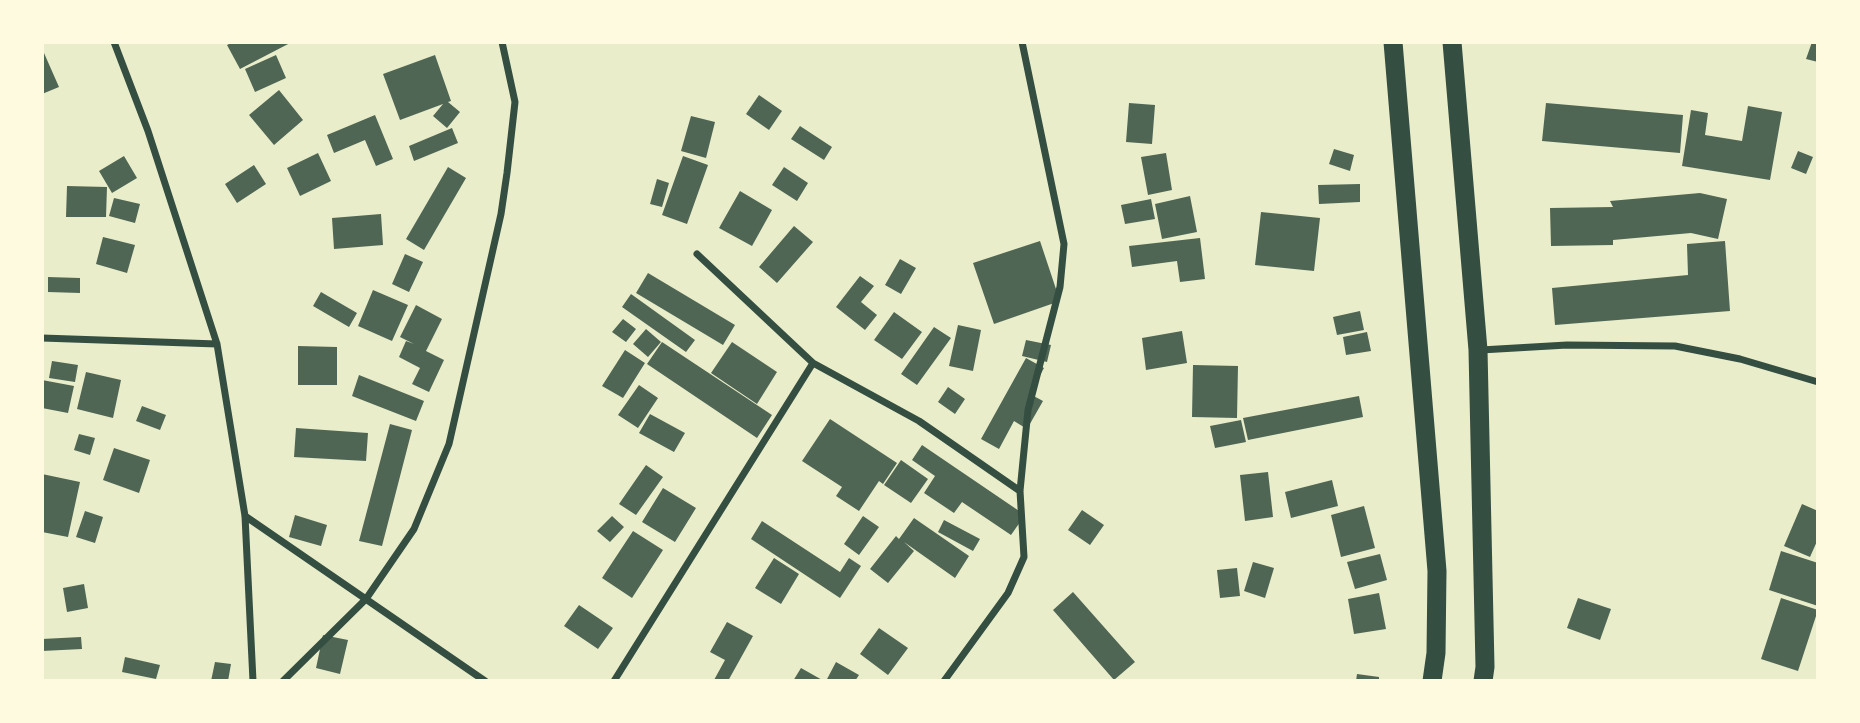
<!DOCTYPE html>
<html>
<head>
<meta charset="utf-8">
<style>
	body { margin:0 }
	#map { position:relative; width:1860px; height:723px; overflow:hidden; background:#e9edc9; font-family:Poppins,sans-serif }
	canvas { display:block }
	.frame { position:absolute; inset:0; border:44px solid #fefae0; pointer-events:none }
</style>
</head>
<body>
<div id="map">
<canvas width="1860" height="723"></canvas>
<div class="frame"></div>
</div>
<script>
const c = document.querySelector('canvas').getContext('2d');
c.lineJoin = 'round';
function paint(path, color) { c.fillStyle = color; c.fill(path, 'evenodd'); }
function trace(path, color, width, dash) { c.strokeStyle = color; c.lineWidth = width; c.lineCap = dash ? 'butt' : 'round'; c.setLineDash(dash || []); c.stroke(path); }
paint(new Path2D(`
	M233,42H292L240,69L227,45Z
	M1812,42H1818V62L1806,59Z
	M44,53L59,87L42,94V54Z
	M276,55L286,78L255,92L245,69Z
	M435,55L451,101L448,102L460,112L447,128L433,116L443,104L400,120L383,74Z
	M279,90L303,120L274,145L249,115Z
	M759,95L782,111L769,130L746,114Z
	M1129,103L1155,105L1152,144L1126,142Z
	M1546,103L1683,115L1680,153L1542,141Z
	M1748,106L1782,112L1770,180L1682,166L1691,110L1708,113L1705,135L1742,141Z
	M375,115L393,159L376,166L365,140L334,153L327,135Z
	M691,116L715,122L706,158L681,151Z
	M800,126L832,147L824,160L791,139Z
	M452,128L458,143L414,161L409,146Z
	M1334,149L1354,155L1350,171L1329,164Z
	M1798,151L1813,157L1806,174L1791,168Z
	M318,153L331,181L300,196L287,168Z
	M1166,153L1172,190L1148,195L1141,157Z
	M124,156L137,178L112,193L99,171Z
	M683,156L708,165L687,224L662,215Z
	M254,165L266,184L237,203L225,184Z
	M448,167L466,178L424,250L406,239Z
	M784,167L808,183L797,201L772,185Z
	M657,179L669,183L662,207L650,204Z
	M1360,184V202L1319,204L1318,185Z
	M67,186L107,187L106,217H66Z
	M740,191L772,210L752,246L719,228Z
	M1700,193L1727,199L1718,239L1691,233L1613,240V245L1551,246L1550,208L1613,207L1610,201Z
	M1190,196L1197,232L1162,239L1155,204Z
	M114,198L140,204L135,223L109,216Z
	M1151,199L1155,219L1125,224L1121,205Z
	M1261,212L1320,218L1314,271L1255,265Z
	M381,214L383,245L334,249L332,218Z
	M794,226L813,242L777,283L759,267Z
	M103,237L135,245L127,273L96,264Z
	M1200,238L1205,279L1180,282L1177,261L1132,267L1129,246Z
	M1040,241L1060,301L994,324L973,263Z
	M1725,241L1730,311L1555,325L1552,288L1688,275L1687,244Z
	M405,254L423,262L409,292L392,284Z
	M900,259L916,268L901,294L885,285Z
	M648,273L735,325L723,345L636,293Z
	M860,276L874,286L861,302L877,315L865,330L836,307Z
	M48,277L80,278V293L48,292Z
	M373,290L408,305L392,341L358,326Z
	M321,292L357,313L349,327L313,306Z
	M631,294L695,340L686,352L622,307Z
	M416,305L442,319L426,351L444,360L429,392L412,384L420,368L399,357L406,341L414,344L400,337Z
	M1360,311L1364,330L1337,335L1333,317Z
	M894,312L922,332L902,359L874,340Z
	M623,319L636,329L626,342L612,332Z
	M958,325L981,330L973,371L949,366Z
	M934,327L951,338L917,385L901,374Z
	M646,329L661,342L648,357L633,344Z
	M1182,331L1187,363L1146,370L1142,338Z
	M1367,332L1371,351L1346,355L1343,337Z
	M1026,340L1051,345L1047,362L1022,356Z
	M662,342L772,415L757,438L647,364Z
	M732,342L777,372L757,404L711,373Z
	M298,346L337,347V385H298Z
	M625,350L645,363L623,398L602,386Z
	M1026,358L1044,368L1030,394L1043,401L1027,429L1014,421L999,449L981,439Z
	M52,361L78,365L75,382L49,378Z
	M1193,365L1238,366L1237,418L1192,417Z
	M86,372L121,380L113,418L77,409Z
	M359,375L424,401L416,421L352,396Z
	M42,380L74,386L68,413L42,408Z
	M639,385L658,398L638,428L618,415Z
	M948,387L965,399L955,414L938,402Z
	M1359,396L1363,417L1248,440L1243,418Z
	M142,406L166,415L160,430L136,421Z
	M650,414L685,433L674,452L639,433Z
	M830,419L897,463L883,484L879,481L859,511L836,496L842,487L802,461Z
	M1241,420L1246,442L1215,448L1210,426Z
	M390,424L412,430L382,546L359,541Z
	M296,428L368,433L366,461L294,457Z
	M79,434L95,438L90,455L74,450Z
	M922,445L1025,515L1011,535L962,502L954,513L924,493L935,476L912,460Z
	M114,448L150,460L139,493L103,480Z
	M901,460L928,479L911,503L884,485Z
	M646,465L663,477L636,515L619,504Z
	M1268,472L1273,517L1245,521L1240,475Z
	M42,474L80,482L68,537L42,532Z
	M1332,480L1338,506L1291,518L1285,492Z
	M663,488L696,508L675,542L642,522Z
	M1802,504L1818,511V539L1810,557L1784,546Z
	M1364,506L1375,548L1341,557L1331,515Z
	M1082,510L1104,525L1090,545L1068,530Z
	M85,511L103,517L95,543L76,537Z
	M295,515L327,525L321,546L289,537Z
	M612,516L624,527L610,542L597,531Z
	M863,516L879,527L859,555L844,544Z
	M914,518L969,556L955,578L904,542L914,551L888,583L870,569L896,536L899,539Z
	M944,520L980,539L973,551L938,532Z
	M762,521L840,572L849,558L861,566L840,598L751,539Z
	M633,531L663,550L632,598L602,578Z
	M1781,551L1818,563V606L1769,590Z
	M1380,554L1387,580L1355,589L1347,562Z
	M774,558L799,574L781,604L755,588Z
	M1253,562L1274,568L1265,598L1244,591Z
	M1237,568L1240,596L1220,598L1217,570Z
	M84,584L88,608L67,612L63,588Z
	M1073,592L1135,662L1114,680L1053,610Z
	M1379,593L1386,629L1354,634L1348,599Z
	M1578,598L1611,609L1600,640L1567,628Z
	M1781,598L1818,610L1798,671L1761,659Z
	M579,605L613,628L598,649L564,626Z
	M727,622L753,636L728,681H715L714,680L725,660L710,652Z
	M879,628L908,648L888,675L860,654Z
	M323,635L348,640L340,674L316,668Z
	M81,637L82,649L42,651V639Z
	M125,657L160,665L156,679L122,672Z
	M215,662L231,664L228,681H211Z
	M836,662L859,675L855,681H826Z
	M801,668L824,681H793Z
	M1357,674L1379,677V681H1356Z`), '#4f6655');
trace(new Path2D(`
	M114,42L148,131L217,344L245,516L253,681
	M697,254L813,363L919,421L1020,491
	M42,338L217,344
	M1481,350L1567,345L1675,346L1740,359L1818,382
	M245,516L485,681
	M283,681L366,599L414,529L449,444L501,214L507,173L515,102L502,42
	M614,681L813,363
	M944,681L1008,593L1024,557L1020,491L1028,410L1060,287L1064,244L1022,42`), '#344e41', 7);
trace(new Path2D(`
	M1393,42L1437,571L1436,653L1432,681
	M1452,42L1478,350L1485,667L1483,681`), '#344e41', 19);
</script>
</body>
</html>
